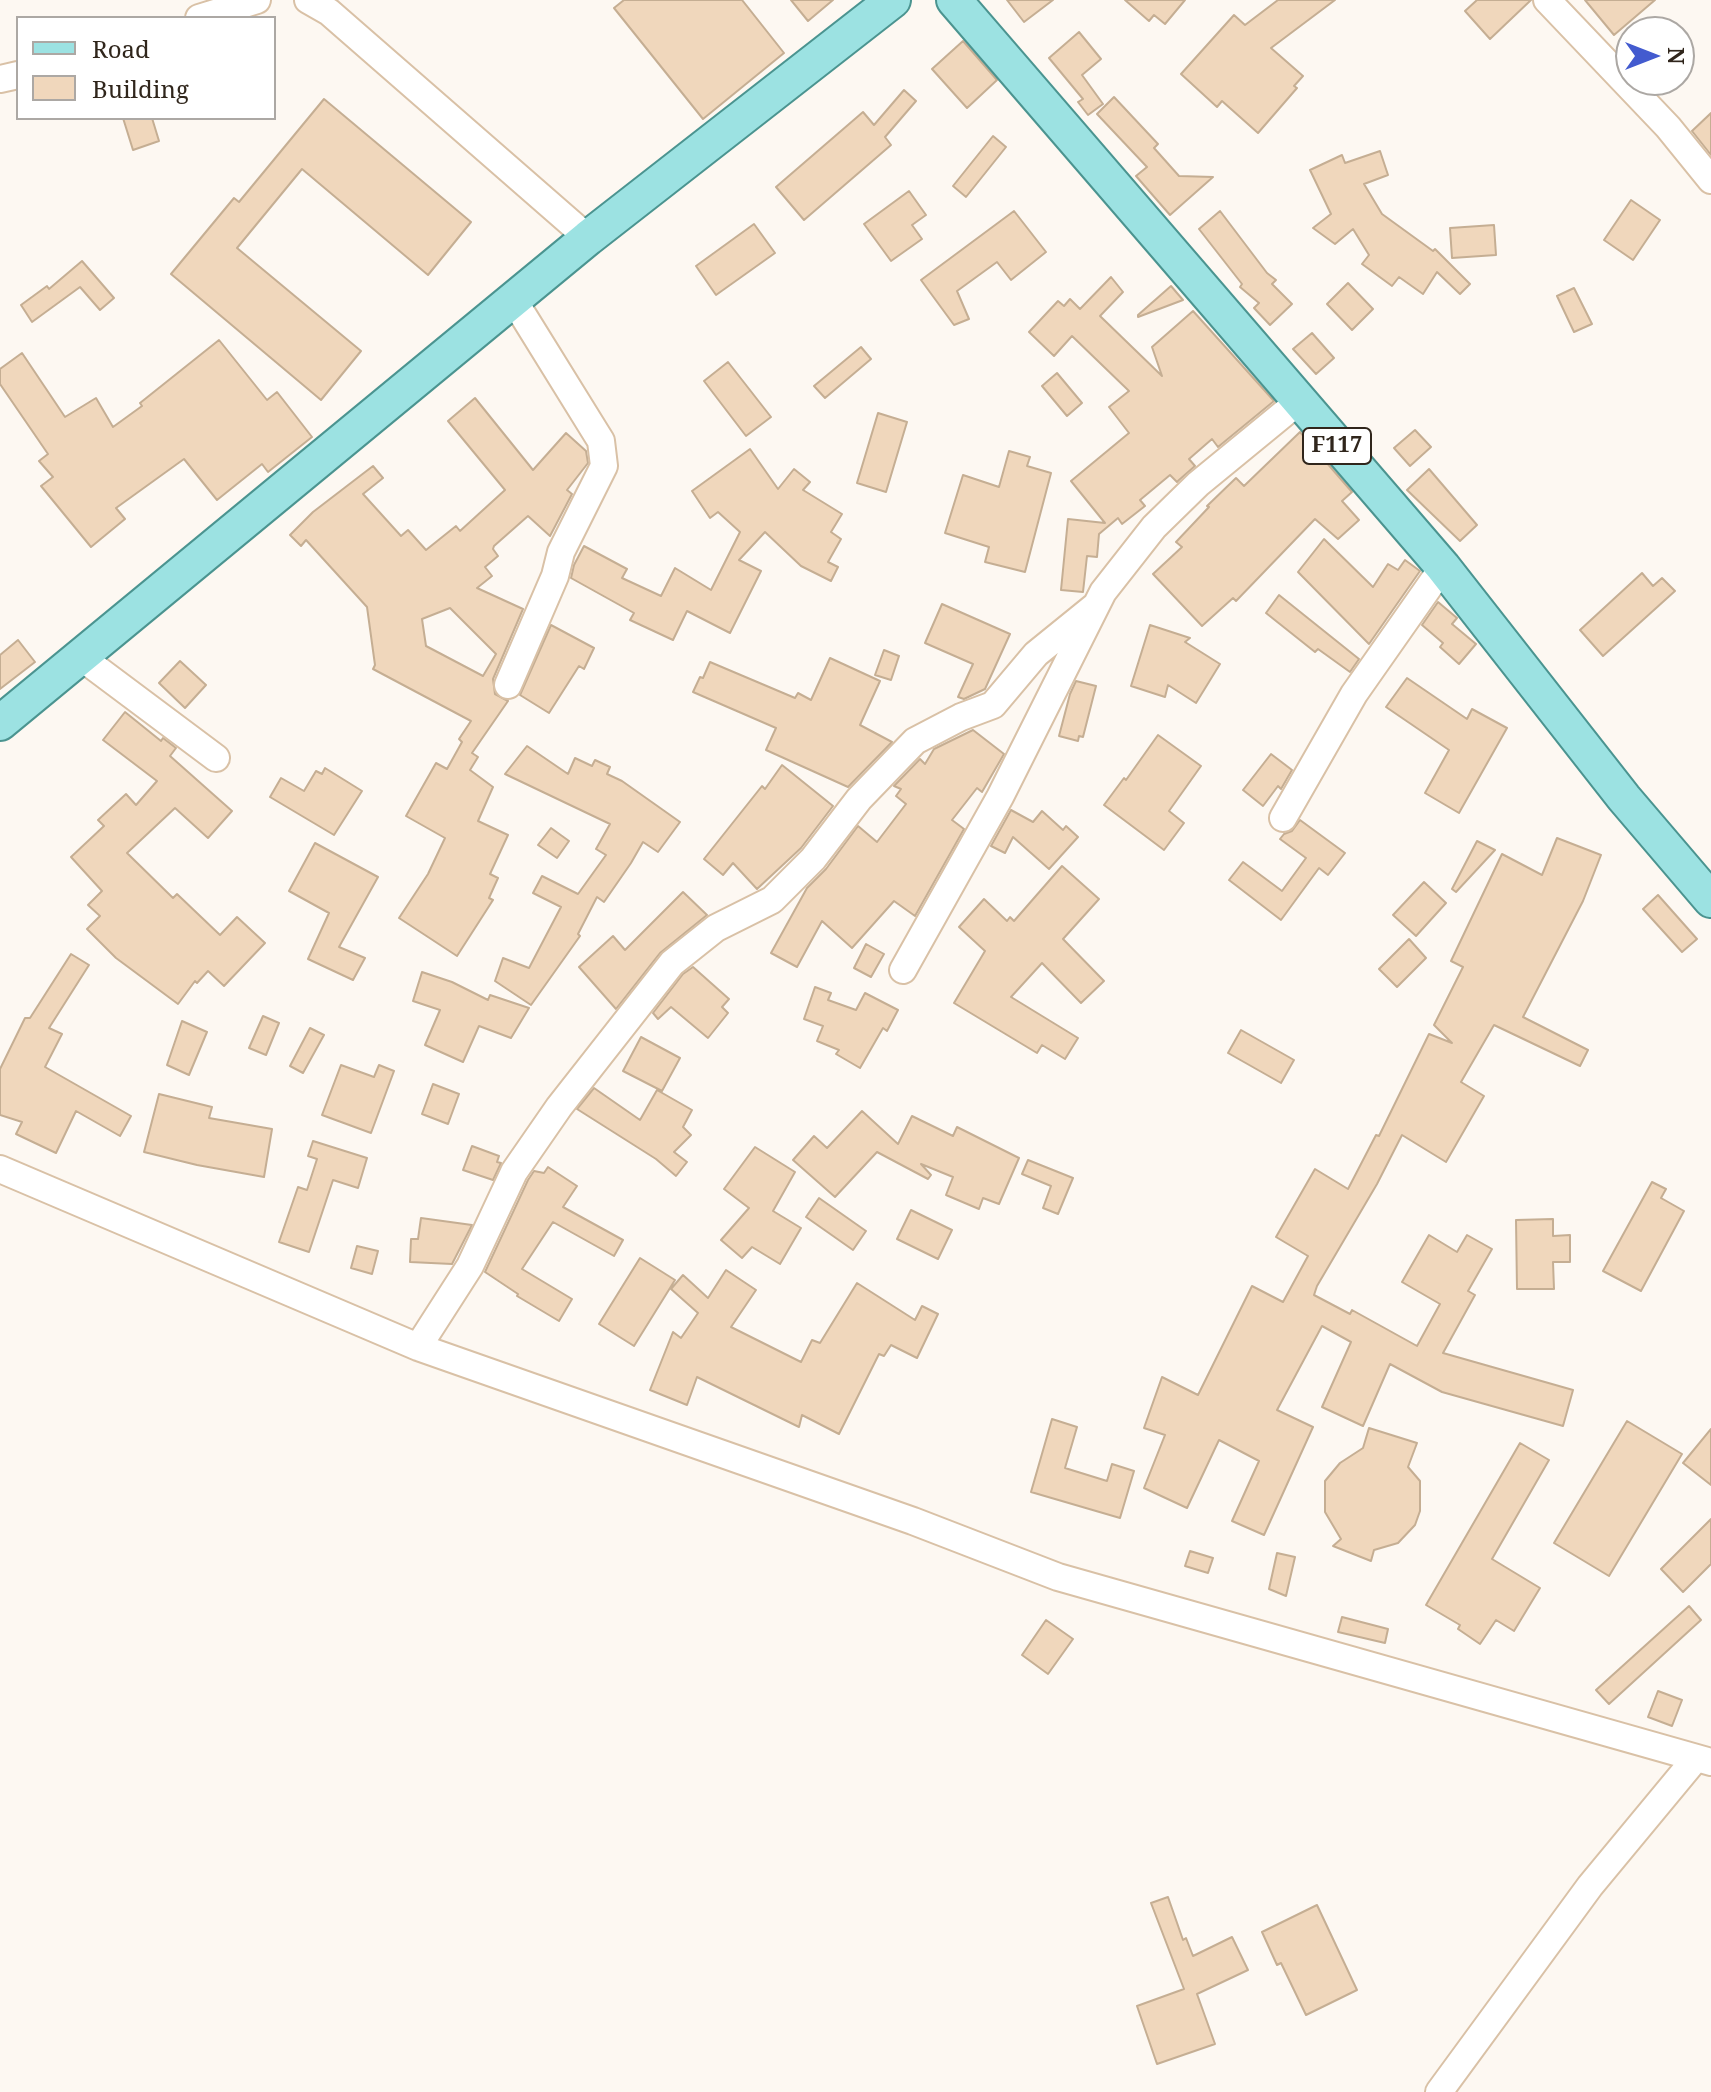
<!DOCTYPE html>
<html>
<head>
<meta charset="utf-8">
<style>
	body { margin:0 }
	#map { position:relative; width:1711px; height:2092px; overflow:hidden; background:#fdf8f2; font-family:"Noto Serif",serif }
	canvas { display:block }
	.legend { position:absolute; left:16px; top:16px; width:260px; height:104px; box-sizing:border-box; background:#fff; border:2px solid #aca8a4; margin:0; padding:10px 14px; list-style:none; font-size:24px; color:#30261c }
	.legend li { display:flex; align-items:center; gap:16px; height:40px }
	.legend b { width:40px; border:2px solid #aca8a4 }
	.north { position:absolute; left:1615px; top:16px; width:80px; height:80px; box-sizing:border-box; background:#fff; border:2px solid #aca8a4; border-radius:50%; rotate:90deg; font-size:22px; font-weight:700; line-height:32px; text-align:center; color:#30261c }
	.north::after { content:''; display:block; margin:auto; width:28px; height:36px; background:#435bcf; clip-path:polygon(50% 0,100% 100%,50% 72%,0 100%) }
</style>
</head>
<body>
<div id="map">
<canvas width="1711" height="2092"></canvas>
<ul class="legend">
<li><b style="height:10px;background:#9ce2e2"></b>Road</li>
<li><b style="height:22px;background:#f0d7bc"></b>Building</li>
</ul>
<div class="north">N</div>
</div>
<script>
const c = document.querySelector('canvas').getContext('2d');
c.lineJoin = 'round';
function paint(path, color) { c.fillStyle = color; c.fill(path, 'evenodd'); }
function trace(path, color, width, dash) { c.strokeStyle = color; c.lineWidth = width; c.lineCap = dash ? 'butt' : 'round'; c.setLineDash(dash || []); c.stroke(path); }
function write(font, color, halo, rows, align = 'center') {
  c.font = font + ' "Noto Serif",serif'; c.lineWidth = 6; c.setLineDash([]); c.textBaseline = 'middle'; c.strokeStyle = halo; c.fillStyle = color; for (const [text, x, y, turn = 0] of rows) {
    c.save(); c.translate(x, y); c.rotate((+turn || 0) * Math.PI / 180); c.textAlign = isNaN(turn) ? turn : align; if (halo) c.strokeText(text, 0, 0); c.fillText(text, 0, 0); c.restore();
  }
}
const building = new Path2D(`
	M624,0H742L784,53L703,119L614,8Z
	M791,0H833L808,21Z
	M1007,0H1053L1024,22Z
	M1125,0H1185L1165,24L1154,15L1149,21Z
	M1278,0H1335L1271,48L1303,76L1294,86L1297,88L1258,133L1222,101L1217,107L1181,74L1234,15L1245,25Z
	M1477,0H1531L1490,39L1465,11Z
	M1585,0H1655L1614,35Z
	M1079,32L1101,59L1082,75L1103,104L1088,115L1078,102L1083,99L1049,58Z
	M963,41L997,80L967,108L932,69Z
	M904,90L916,101L885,137L891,145L804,220L776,187L863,112L874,125Z
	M1114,97L1158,144L1154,148L1179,176L1213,177L1170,215L1136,176L1147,167L1097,114Z
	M324,99L471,222L428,275L302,169L237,248L361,351L321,400L171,274L234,198L239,202Z
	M1711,113V155L1692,131Z
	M123,118H152L159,141L133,150Z
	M993,136L1006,147L966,197L953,186Z
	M1380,151L1388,175L1364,184L1382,214L1433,251L1435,249L1470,284L1460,294L1437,272L1423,294L1399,277L1392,286L1362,264L1369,255L1353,229L1335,244L1313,228L1331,214L1310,170L1342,155L1345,163Z
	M909,191L926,215L912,225L922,239L891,261L864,224Z
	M1631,200L1660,220L1633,260L1604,240Z
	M1014,211L1046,252L1011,280L997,262L957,291L969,319L954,325L921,280Z
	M1220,211L1267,273L1276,280L1272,284L1292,304L1270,325L1254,308L1259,303L1240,287L1242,284L1199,229Z
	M754,224L775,253L716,295L696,266Z
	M1494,225L1496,255L1452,258L1450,228Z
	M82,261L114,298L100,310L80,287L32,322L21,305L47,286L49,289Z
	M1111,277L1123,292L1100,316L1162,376L1152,347L1193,311L1274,401L1218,447L1212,439L1189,459L1195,466L1179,480L1177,482L1170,475L1140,500L1145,506L1122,524L1118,518L1099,534L1097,557L1087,556L1083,592L1061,590L1068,519L1105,523L1071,481L1129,433L1109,407L1129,391L1072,336L1054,356L1029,332L1058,301L1064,306L1070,299L1080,309Z
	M1348,283L1373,309L1352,330L1327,304Z
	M1171,286L1183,300L1138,317V315Z
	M1574,288L1592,324L1574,332L1557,296Z
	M1312,333L1334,358L1316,374L1293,349Z
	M219,340L267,400L277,392L312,437L268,472L262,464L217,500L184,459L116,508L125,519L91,547L41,486L53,477L39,461L48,454L0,384V369L22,353L65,417L96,398L113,427L142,406L140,403Z
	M861,347L871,359L825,398L814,386Z
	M728,362L771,417L746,436L704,381Z
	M1057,373L1082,403L1067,416L1042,386Z
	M475,398L533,470L566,433L586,451L588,463L567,490L572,494L550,536L528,516L494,546L493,549L498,556L485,567L492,576L477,588L523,609L493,679L495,694L508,701L472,753L478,757L470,770L493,787L478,821L508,835L490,874L498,878L489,898L493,900L457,956L399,918L428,874L445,838L406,816L436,763L447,769L462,742L459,739L471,721L373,669L375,665L367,607L306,540L301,546L290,535L313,512L373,466L383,478L363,494L401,536L408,530L426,550L456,526L460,531L505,490L448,421ZM450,608L496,654L483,676L426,646L422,619Z
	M878,413L907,422L886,492L857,483Z
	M1415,430L1431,447L1410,466L1394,448Z
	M1300,432L1352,492L1342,501L1359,520L1338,539L1315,519L1236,601L1233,598L1202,626L1153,574L1182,547L1176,542L1209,507L1207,506L1236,478L1244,486Z
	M750,449L778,489L794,469L810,482L803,490L842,514L831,532L841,539L828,562L838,567L831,581L801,566L765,532L739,560L761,571L730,633L687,611L673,640L630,620L634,613L571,578L574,565L584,546L627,569L622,578L661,596L675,568L711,590L740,532L718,512L710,518L692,491Z
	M1009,451L1030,457L1027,466L1051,473L1025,572L985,562L989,547L945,533L963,475L999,487Z
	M1429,469L1477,525L1460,541L1407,490Z
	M1324,539L1373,587L1388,564L1398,570L1405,560L1420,571L1369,644L1298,572Z
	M1642,573L1653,586L1662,578L1675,591L1603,656L1580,630Z
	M1279,595L1359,659L1350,672L1318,649L1315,652L1266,613Z
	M1438,602L1457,618L1452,624L1476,644L1459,664L1440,647L1443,643L1422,625Z
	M942,604L1010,634L985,689L964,699L958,697L973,664L925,643Z
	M551,625L594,648L584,669L579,666L549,713L520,695Z
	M1150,625L1190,638L1185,642L1220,664L1196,703L1168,685L1165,697L1131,686Z
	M18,640L35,662L0,689V655Z
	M884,650L899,656L891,680L875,675Z
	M830,658L880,681L860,725L892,742L848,787L766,750L776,728L693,692L700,677L703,678L710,662L795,698L798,693L811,700Z
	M180,661L206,685L185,708L159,683Z
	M1407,678L1467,719L1472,709L1507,728L1459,813L1425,793L1449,750L1386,707Z
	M1076,681L1096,686L1083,737L1079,736L1078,741L1059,736L1070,694Z
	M125,712L161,741L163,738L176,748L170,756L232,811L208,838L175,808L127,853L173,898L177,894L220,935L237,917L265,943L224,986L208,971L197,983L195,981L178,1004L116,958L87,929L100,916L88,905L102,891L71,857L104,826L98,820L126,794L136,805L157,781L103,740Z
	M973,730L1004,754L982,792L977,788L952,820L964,829L915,916L894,901L852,948L822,921L797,967L771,953L807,888L826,869L858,826L877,842L906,804L896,796L901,789L894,786L920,759L925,764L934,749Z
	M1158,735L1201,766L1169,811L1184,823L1164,850L1104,805L1124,778L1126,780Z
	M527,746L568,774L575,758L592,766L595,760L610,767L607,774L622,781L680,822L658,852L643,842L631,863L604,902L597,897L578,934L580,936L531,1005L495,981L503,958L529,968L561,907L533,893L542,876L578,894L606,855L596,849L610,824L505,774Z
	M1271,754L1292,770L1281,789L1278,786L1263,806L1243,790Z
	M782,765L833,806L801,848L757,889L733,863L723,875L704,859L762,786L765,789Z
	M325,768L362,791L334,835L270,797L281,778L304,791L316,771L322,774Z
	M1011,810L1033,822L1042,811L1063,830L1066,826L1078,837L1049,869L1013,837L1005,853L991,846Z
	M1300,820L1345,853L1328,875L1319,868L1281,920L1229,880L1243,862L1282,891L1306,858L1280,839L1284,834L1292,831Z
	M551,828L569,841L557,858L538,845Z
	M1557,838L1601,855L1583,901L1523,1017L1588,1050L1580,1066L1494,1025L1461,1082L1484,1096L1446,1162L1402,1135L1377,1184L1317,1286L1314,1295L1350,1314L1352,1310L1417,1346L1440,1304L1402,1282L1429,1235L1457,1252L1467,1235L1492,1249L1468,1291L1475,1295L1443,1353L1573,1390L1563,1426L1442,1392L1390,1364L1363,1426L1322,1407L1351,1342L1322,1326L1277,1410L1313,1427L1264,1535L1232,1521L1259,1461L1219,1440L1187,1508L1144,1488L1165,1435L1144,1428L1162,1377L1198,1395L1252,1286L1283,1302L1308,1256L1276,1237L1315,1169L1348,1189L1376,1135L1379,1136L1429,1034L1452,1043L1434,1025L1463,967L1451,961L1502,854L1542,875Z
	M1477,841L1495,850L1456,892L1452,889Z
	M315,843L378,877L339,947L365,958L353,980L308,959L329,913L289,891Z
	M1062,866L1099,899L1063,939L1104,981L1081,1003L1042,963L1011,997L1078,1038L1065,1059L1042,1045L1037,1053L954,1003L985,951L959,927L984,899L1007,921L1010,917L1014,921Z
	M1424,882L1446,903L1416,936L1393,915Z
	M683,892L707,915L660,953L616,1009L579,967L613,936L625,950Z
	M1658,895L1697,939L1682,952L1643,909Z
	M1409,939L1426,958L1397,987L1379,969Z
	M866,944L884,954L871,977L854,968Z
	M71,954L89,965L49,1028L62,1034L45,1067L131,1116L120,1136L76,1111L56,1153L16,1134L22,1122L0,1115V1069L25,1018H30Z
	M693,967L729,999L722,1007L728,1013L708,1038L671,1007L658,1019L653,1013L683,974Z
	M422,972L452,982L488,1000L490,995L529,1008L511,1038L479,1026L463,1062L425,1045L440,1010L413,1001Z
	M815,987L831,993L828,1000L856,1010L865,993L898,1010L887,1031L883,1028L860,1068L836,1054L839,1050L817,1041L823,1026L804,1019Z
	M263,1016L279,1023L266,1055L249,1048Z
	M182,1021L207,1032L189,1075L167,1065Z
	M310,1028L324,1035L303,1073L290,1066Z
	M1241,1030L1294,1060L1281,1083L1228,1053Z
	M641,1037L680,1058L662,1091L623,1071Z
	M341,1065L374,1077L379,1065L394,1071L371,1133L322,1115Z
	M433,1084L459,1094L448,1124L422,1114Z
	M594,1088L640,1120L657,1090L692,1110L683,1127L691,1135L674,1152L687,1162L676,1176L656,1159L577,1109Z
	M159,1094L212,1107L209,1118L272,1129L264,1177L197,1165L144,1152Z
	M862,1111L898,1144L912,1116L953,1136L957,1127L1019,1158L999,1204L983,1198L979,1209L946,1195L953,1177L921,1164L931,1175L928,1179L877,1152L835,1197L793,1160L814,1136L827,1148Z
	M313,1141L367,1158L358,1188L333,1180L309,1252L279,1242L298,1187L307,1190L317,1159L308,1156Z
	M472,1146L499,1156L497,1162L501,1163L493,1180L463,1170Z
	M755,1147L795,1172L773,1211L801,1228L780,1264L752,1247L742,1258L721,1240L749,1208L724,1189Z
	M1028,1160L1073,1178L1058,1214L1043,1208L1051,1186L1022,1174Z
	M548,1167L577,1186L563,1207L623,1240L614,1256L553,1222L522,1269L572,1299L559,1321L517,1296L518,1294L485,1272L528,1180L534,1171L544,1173Z
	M1652,1182L1666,1189L1661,1198L1684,1211L1641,1291L1603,1271Z
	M819,1198L866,1231L853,1250L806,1217Z
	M911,1210L952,1230L938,1259L897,1239Z
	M421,1218L472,1225L452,1264L410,1262L411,1239H418Z
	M1553,1219V1236L1570,1235V1262H1553L1554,1289H1517L1516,1220Z
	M357,1246L378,1251L372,1274L351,1268Z
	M640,1258L675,1280L634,1346L599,1324Z
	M726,1270L756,1290L731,1327L801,1362L812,1340L820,1343L857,1283L915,1320L922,1306L938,1314L917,1358L891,1345L884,1356L879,1354L839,1434L802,1415L799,1427L697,1377L687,1405L650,1390L673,1332L681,1338L698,1313L671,1289L683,1275L708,1298Z
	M1052,1419L1077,1427L1065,1468L1107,1481L1112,1464L1134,1471L1120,1518L1031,1492Z
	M1627,1421L1682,1454L1609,1576L1554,1543Z
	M1369,1428L1417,1443L1408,1467L1420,1481V1511L1415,1525L1398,1543L1374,1550L1371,1561L1333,1546L1341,1539L1325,1512V1481L1340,1463L1363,1448Z
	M1711,1429V1485L1683,1463Z
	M1520,1443L1549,1460L1492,1559L1540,1588L1514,1631L1496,1620L1480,1644L1458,1629L1460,1625L1426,1605Z
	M1711,1519V1564L1683,1592L1661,1569Z
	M1190,1551L1213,1558L1208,1573L1185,1566Z
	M1277,1553L1295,1557L1286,1596L1269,1589Z
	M1689,1606L1701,1620L1609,1704L1596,1690Z
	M1342,1617L1388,1629L1385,1643L1338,1632Z
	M1046,1620L1073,1639L1048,1674L1022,1655Z
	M1658,1691L1682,1700L1672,1726L1648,1717Z
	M1168,1897L1183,1940L1186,1938L1193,1956L1232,1937L1248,1970L1197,1994L1215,2044L1157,2064L1137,2006L1184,1989L1151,1903Z
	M1317,1905L1357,1990L1306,2015L1281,1963L1277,1965L1262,1932Z`);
paint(building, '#f0d7bc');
trace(building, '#c5ae93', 2);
const minor = new Path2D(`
	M308,0L329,12L588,238
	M1547,0L1668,127L1711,180
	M199,18L257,0
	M0,79L18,75
	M81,657L216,758
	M508,685L555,576L561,552L604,466L601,441L596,433L513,299
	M1283,818L1354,694L1443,567
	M903,970L1000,797L1103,592L1154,527L1198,484L1298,402
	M0,1169L418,1347L913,1521L1058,1577L1711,1762
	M418,1347L470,1266L514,1172L559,1107L672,963L716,928L772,900L813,859L859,799L915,741L961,717L993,705L1036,654L1094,607
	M1439,2092L1590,1886L1696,1758`);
const major = new Path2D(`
	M954,0L1443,567L1624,798L1711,900
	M0,723L588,238L893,0`);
trace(minor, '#d9c1a6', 30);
trace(major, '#4b9490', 38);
trace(minor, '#fff', 26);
trace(major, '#9ce2e2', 34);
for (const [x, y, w] of [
	[1337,446,68]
]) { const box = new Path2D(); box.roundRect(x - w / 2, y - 18, w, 36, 6); c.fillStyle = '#fff'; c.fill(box); trace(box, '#30261c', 2); }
write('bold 22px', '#30261c', null, [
	["F117",1337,446]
]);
</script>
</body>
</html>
